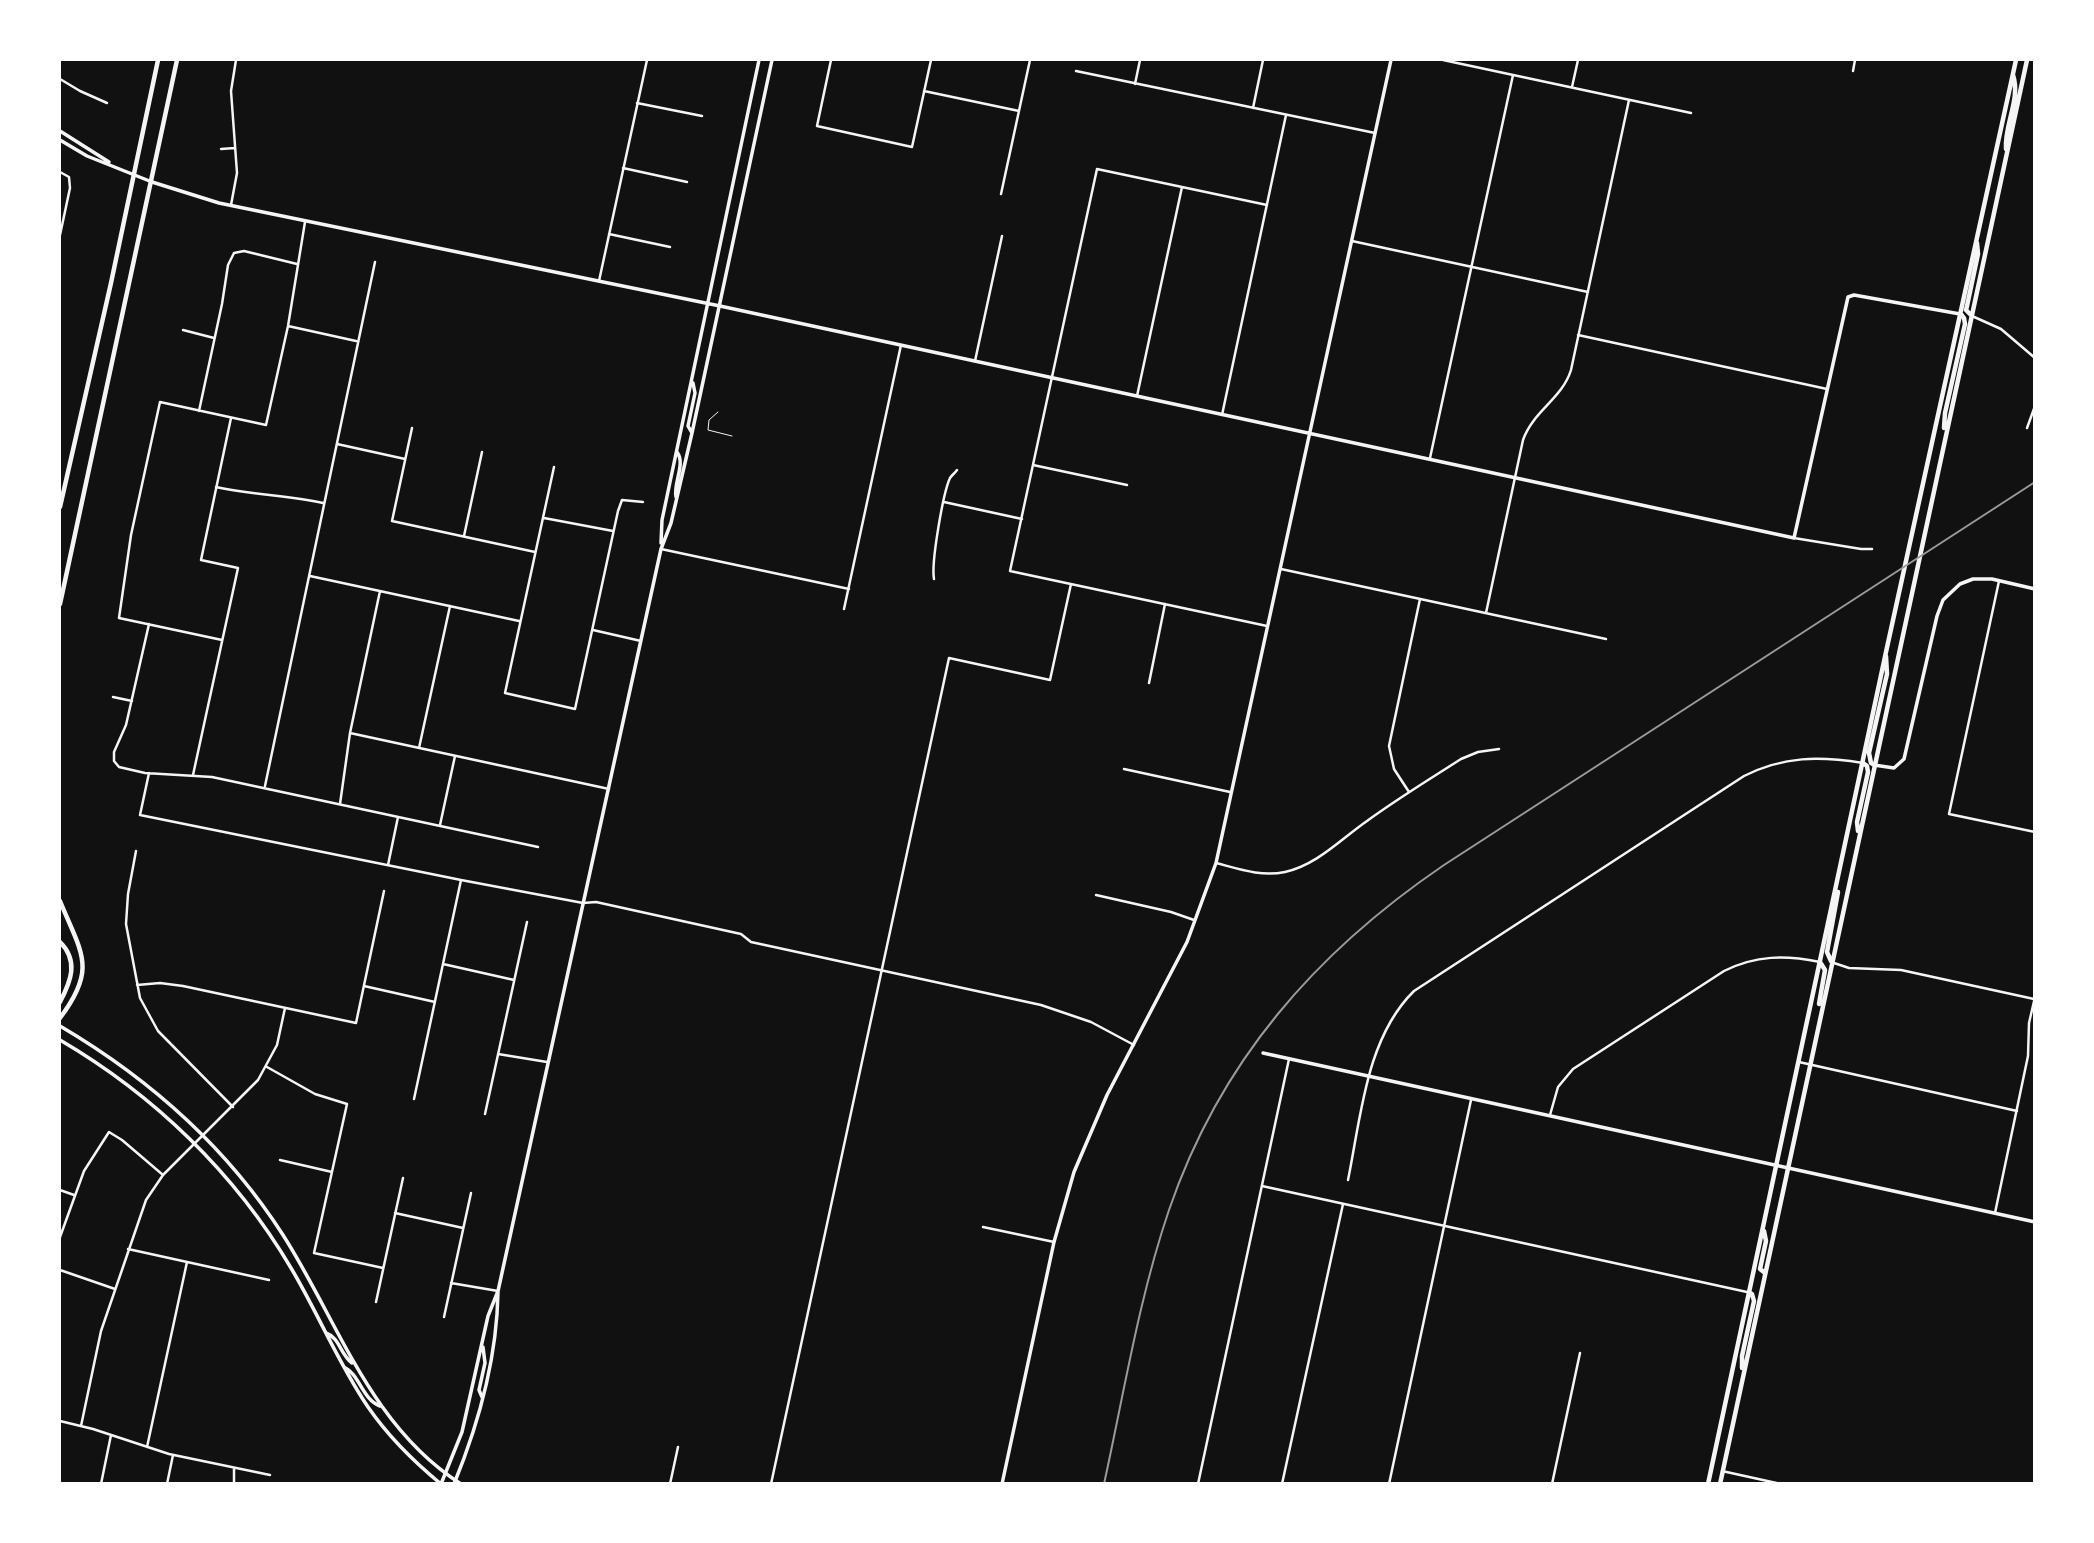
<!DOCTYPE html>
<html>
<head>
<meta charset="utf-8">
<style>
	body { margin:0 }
	#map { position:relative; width:2094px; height:1543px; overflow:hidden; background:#111; font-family:"Source Serif 4",serif }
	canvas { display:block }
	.frame { position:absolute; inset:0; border:61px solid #fff; pointer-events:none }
</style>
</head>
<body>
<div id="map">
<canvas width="2094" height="1543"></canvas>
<div class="frame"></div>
</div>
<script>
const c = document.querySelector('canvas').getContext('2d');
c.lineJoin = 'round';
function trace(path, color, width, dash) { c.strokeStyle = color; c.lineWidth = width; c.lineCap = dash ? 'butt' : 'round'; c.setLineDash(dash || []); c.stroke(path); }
trace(new Path2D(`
	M718,412L709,420L708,430L732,436`), '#f5f5f5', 1);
trace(new Path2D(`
	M831,60L817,126L912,147L931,60
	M1443,60L1691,113
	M1076,71L1375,133
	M1853,71L1855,60
	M60,79L80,91L107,103
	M1135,84L1140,60
	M1572,87L1578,60
	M924,91L1019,111
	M637,103L702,116
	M1253,108L1263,60
	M221,149L235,148
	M623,168L687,182
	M60,172L69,177L70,188L60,235
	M1001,194L1030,60
	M231,205L237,173L231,91L236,60
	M1267,205L1097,169L1010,571L1267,626
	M609,234L670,247
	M1352,241L1588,292
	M599,281L647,60
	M1972,316L2001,329L2035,358
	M288,326L356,341
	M183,330L214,338
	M1578,335L1827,389
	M975,361L1002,236
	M1137,396L1182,187
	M199,411L222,304L228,265L234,253L244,251L297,264
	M1222,415L1286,115
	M412,428L392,521L535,552
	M2027,428L2035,406
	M337,444L405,459
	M1430,458L1513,75
	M1033,465L1127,485
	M554,467L505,693L575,709L618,511L622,500L643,502
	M216,487C252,495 287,495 323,503
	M944,502L1022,519
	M544,518L613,531
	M464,536L482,452
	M1794,538L1861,549H1872
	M661,549L849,589
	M1281,569L1606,639
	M310,576L519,621
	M934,579C931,563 943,493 950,478C952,475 955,473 957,470
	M1999,581L1949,814L2035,832
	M844,609L901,345
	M1486,613L1523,440C1533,411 1562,399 1571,370L1629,100
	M149,624L126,725L114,752V761L119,767L145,773L212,777L538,847
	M593,630L641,641
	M222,640L119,618L131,535L160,402L266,425L288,326L305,222
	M1149,683L1165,604
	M113,697L132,701
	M350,733L609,789
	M419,748L450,606
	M1124,769L1230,792
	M149,773L140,815L461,880L583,903L596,902L741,934L751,942L1041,1005L1091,1022L1134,1045
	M193,775L238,568L201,560L231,418
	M265,786L375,262
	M1409,792L1394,769L1389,746L1420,599
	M340,804L350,733L380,591
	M440,825L455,756
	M136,851L128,894L126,924L140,998L158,1031L233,1107
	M1216,863C1239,869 1261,877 1285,872C1317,865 1341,839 1367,821C1397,799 1430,779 1461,759L1478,752L1499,749
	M388,865L398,817
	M1096,895L1171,912L1194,920
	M1831,962L1849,968L1901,970L2034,999
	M443,964L514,980
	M137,985L160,983L183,986L356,1023L384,891
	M364,986L435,1002
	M498,1054L547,1062
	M1799,1062L2017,1111
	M267,1067L315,1094L347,1104L314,1253L383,1268
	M414,1099L461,880
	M485,1114L527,922
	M1550,1115L1558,1087L1573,1069L1724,971C1756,955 1785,955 1820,962
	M280,1160L332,1172
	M1348,1180C1361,1117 1366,1038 1414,991L1744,776C1784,756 1819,756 1863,763
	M1262,1186L1747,1292
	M60,1190L74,1195
	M395,1213L463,1228
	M1995,1213L2028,1056L2029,1023L2035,997
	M983,1227L1054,1242
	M60,1237L84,1171L109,1132L122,1140L163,1175
	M128,1249L269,1280
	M60,1270L115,1289
	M451,1283L498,1291
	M376,1302L403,1178
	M444,1317L471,1193
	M60,1421L93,1429L169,1454L270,1475
	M81,1426L101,1331L146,1200L163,1175L258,1080L277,1045L285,1008
	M147,1447L187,1262
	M234,1468V1484
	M1722,1471L1781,1484
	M101,1484L111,1435
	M167,1484L173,1455
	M670,1484L678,1447
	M771,1484L949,658L1050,680L1071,584
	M1198,1484L1289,1059
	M1282,1484L1343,1204
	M1389,1484L1471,1100
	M1552,1484L1580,1353`), '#f5f5f5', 2.5);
trace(new Path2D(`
	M60,131L109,162
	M60,140L87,156L152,182L219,203L720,306L1794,538L1848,297L1854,295L1960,314
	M692,433L688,426L695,393L693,383
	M676,497C673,483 686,464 677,452
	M661,543L662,520L759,60
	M1874,765L1894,768L1904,759L1937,616L1943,600L1960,584L1973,579H1992L2035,589
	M1263,1053L2035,1222
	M482,1397L479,1390L485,1363L483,1347
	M441,1484L462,1432L488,1316L498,1291L661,549L671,523L692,433L772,60
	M454,1484C479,1423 497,1358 498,1292
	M1002,1484L1054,1242L1074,1172L1107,1095L1187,942L1216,863L1391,60`), '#f5f5f5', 3.5);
trace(new Path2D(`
	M60,1026C150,1079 226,1146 283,1235C338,1321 370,1426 461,1484
	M60,1040C154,1095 235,1173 291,1268C318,1313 338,1363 368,1407C388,1436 413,1461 441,1484
	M326,1333C340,1338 340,1354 352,1363
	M344,1367C360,1375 362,1399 380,1406`), '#f5f5f5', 3.5);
trace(new Path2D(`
	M2006,149C2004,125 2021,99 2013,75
	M1971,315L1966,310L1967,306L1978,254L1977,243
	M1944,428L1945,413L1965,324L1964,318L1961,314
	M1874,765L1871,763L1869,753L1887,674L1886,656
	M1858,831L1857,822L1868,772L1867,766L1863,763
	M1831,961L1827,952L1838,892
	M1819,1004L1825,970L1820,962
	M1764,1231L1766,1241L1760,1269L1765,1273
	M1742,1368V1356L1754,1301L1752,1294L1749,1292
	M1708,1484L1886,652L2016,60
	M1720,1484L2027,60`), '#f5f5f5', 4.5);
trace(new Path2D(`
	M60,507L111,283L158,60
	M60,604L177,60
	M60,901C81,953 98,968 60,1018
	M60,942C79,961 71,981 60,1002`), '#f5f5f5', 4.5);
trace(new Path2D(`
	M1104,1484C1124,1393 1139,1298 1169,1210C1220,1061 1316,952 1444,865L2035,482`), '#9a9a9a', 2);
</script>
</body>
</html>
